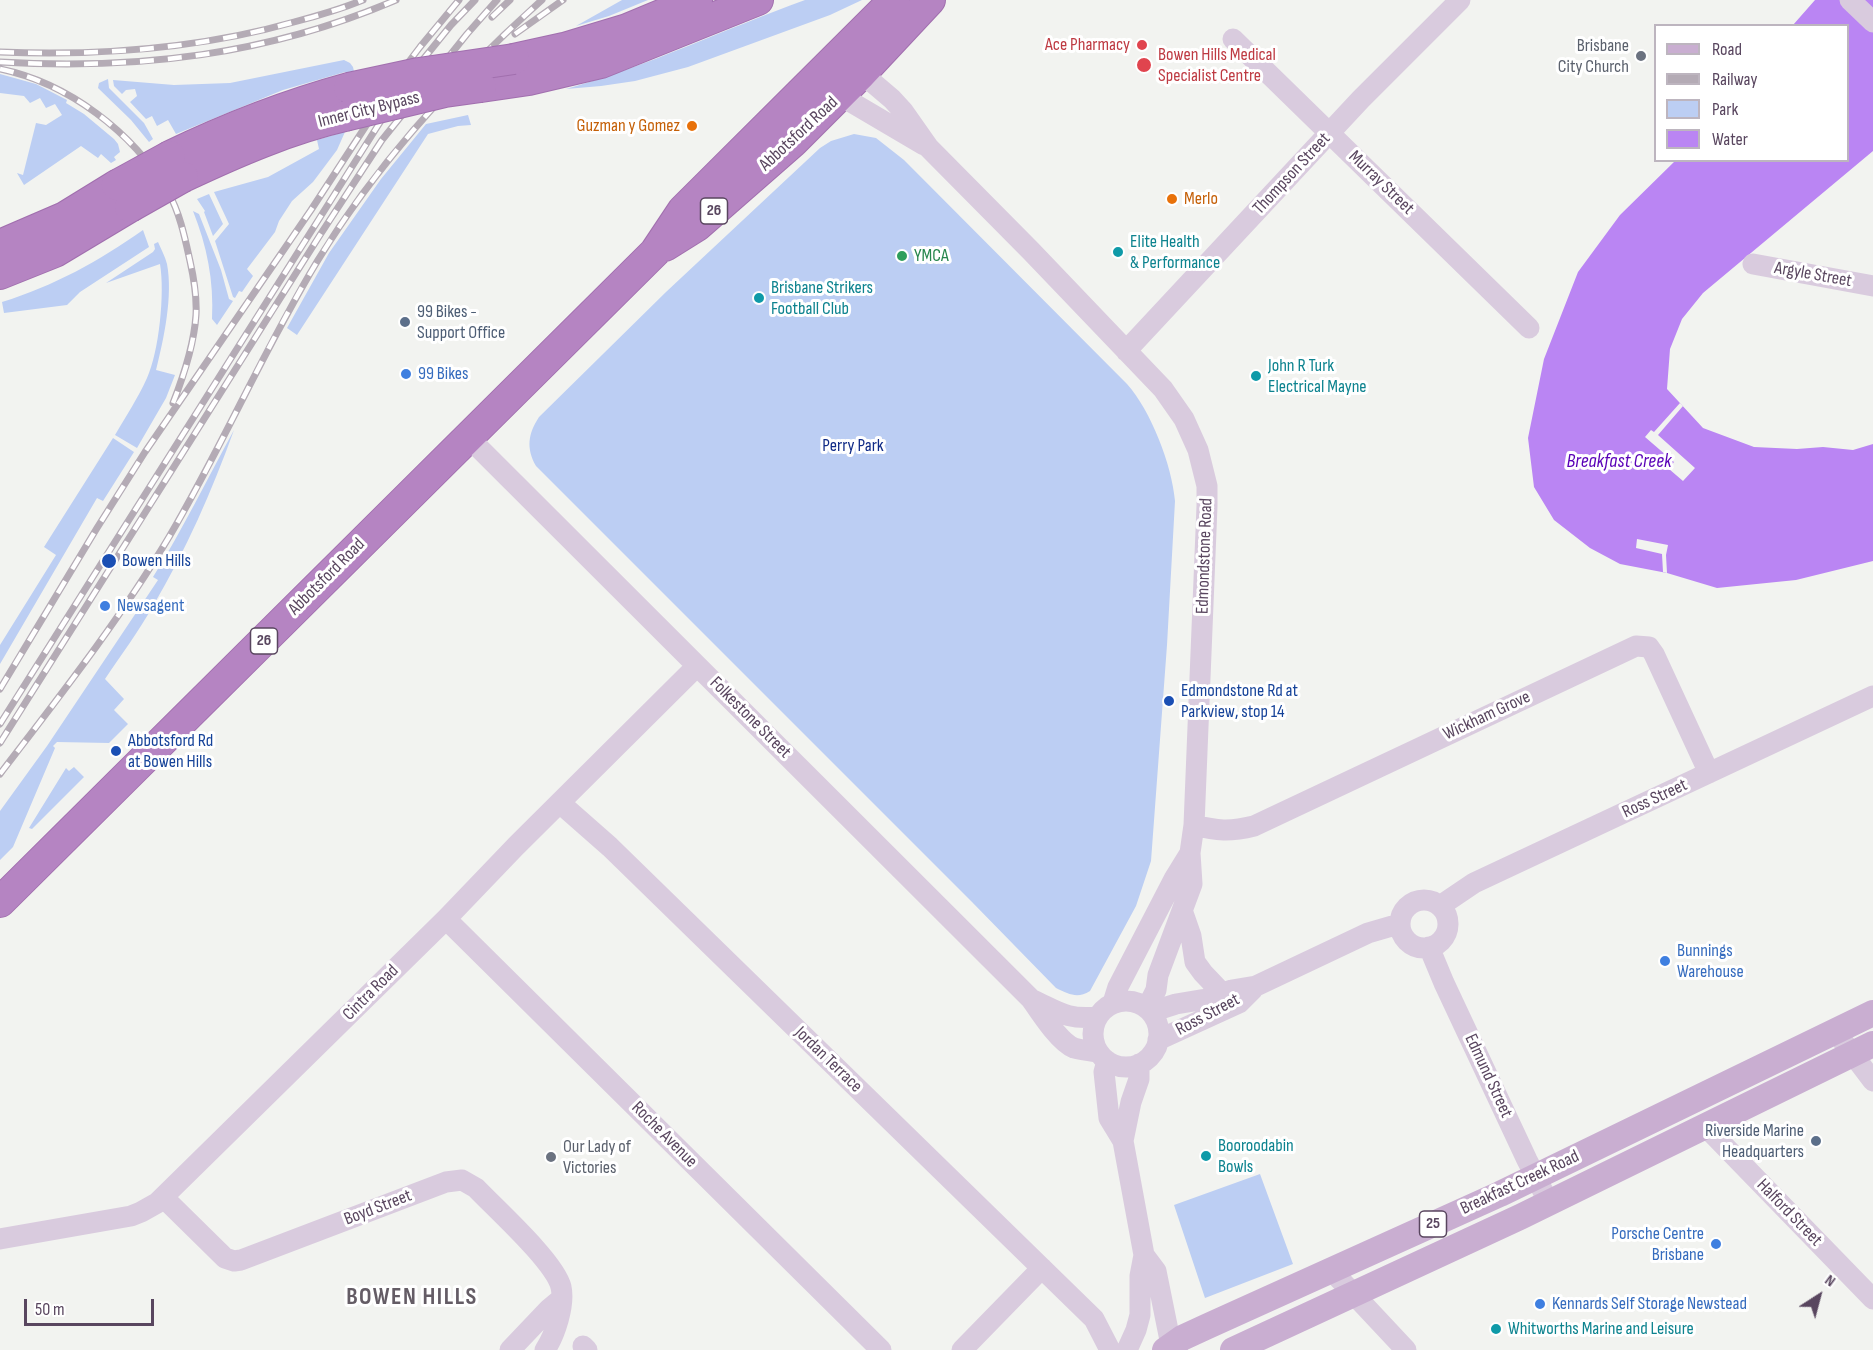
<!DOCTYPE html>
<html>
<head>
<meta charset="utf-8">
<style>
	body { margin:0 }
	#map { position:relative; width:1873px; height:1350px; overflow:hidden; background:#f2f3f0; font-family:"Sofia Sans Condensed",sans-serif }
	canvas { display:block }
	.legend { position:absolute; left:1654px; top:24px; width:195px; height:138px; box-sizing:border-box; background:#fff; border:2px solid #bdb5bf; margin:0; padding:8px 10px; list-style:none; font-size:18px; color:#59465f }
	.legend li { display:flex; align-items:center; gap:12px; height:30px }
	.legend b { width:30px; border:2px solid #bdb5bf }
	.north { position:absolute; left:1789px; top:1266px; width:60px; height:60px; -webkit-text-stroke:4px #fff; paint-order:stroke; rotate:36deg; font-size:16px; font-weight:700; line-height:24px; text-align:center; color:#59465f }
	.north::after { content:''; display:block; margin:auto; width:21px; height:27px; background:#59465f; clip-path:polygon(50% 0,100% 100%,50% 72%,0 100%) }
	.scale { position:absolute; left:24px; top:1299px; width:130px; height:27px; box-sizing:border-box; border:3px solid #59465f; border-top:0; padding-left:8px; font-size:18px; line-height:21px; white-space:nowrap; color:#59465f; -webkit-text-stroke:4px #fff; paint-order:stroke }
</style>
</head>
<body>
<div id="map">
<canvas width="1873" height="1350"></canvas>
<ul class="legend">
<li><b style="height:8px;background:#c9aed1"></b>Road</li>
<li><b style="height:8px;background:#b4abb5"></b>Railway</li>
<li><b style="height:16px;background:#bccef3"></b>Park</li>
<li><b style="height:16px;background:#ba85f3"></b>Water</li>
</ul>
<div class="north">N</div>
<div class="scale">50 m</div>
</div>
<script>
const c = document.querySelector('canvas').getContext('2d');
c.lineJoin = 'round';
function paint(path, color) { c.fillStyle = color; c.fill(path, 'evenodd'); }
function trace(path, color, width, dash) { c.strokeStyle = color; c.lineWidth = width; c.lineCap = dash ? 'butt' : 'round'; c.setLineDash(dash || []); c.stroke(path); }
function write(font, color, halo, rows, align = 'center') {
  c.font = font + ' "Sofia Sans Condensed",sans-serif'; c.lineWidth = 6; c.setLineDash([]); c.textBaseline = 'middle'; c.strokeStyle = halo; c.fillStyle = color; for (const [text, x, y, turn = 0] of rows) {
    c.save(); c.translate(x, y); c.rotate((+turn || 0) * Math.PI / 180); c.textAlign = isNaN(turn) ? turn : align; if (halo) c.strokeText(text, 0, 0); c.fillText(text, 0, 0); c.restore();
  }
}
paint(new Path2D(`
	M622,0H648L609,16L576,26Z
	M805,0H862L830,15L688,67L635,81L601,86L566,89C648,66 725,29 805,0Z
	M344,60L350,63L353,67L360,98L337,150L313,182L292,201L279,221L275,232L247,269L253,276L242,292L239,291L235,298L233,297L215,241L229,224L214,192L268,177L319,149L317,140L337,134L352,100L345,72L283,90L176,134L168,120L157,126L152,116L146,119L130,102L137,96L135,89L126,90L122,94L114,86L113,80L174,85L230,83Z
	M0,74L36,84L67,100L66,103L84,114L114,139L118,144L120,152L114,157L116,160L111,163L101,154L98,158L81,146L24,185L17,173L23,175L36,123L46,125L62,115L55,104L46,108L40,98L30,103L24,96L0,93Z
	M108,79L109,88L144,123L153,139L149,142L131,120L98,88L99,83Z
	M468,115L471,125L458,126L428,134L297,335L287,328L329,253L381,179L426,124Z
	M854,134L876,138L904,160L1127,384C1151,411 1172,465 1175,501L1167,645L1151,861L1136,906L1090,991C1077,999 1069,994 1056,988L972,902L536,466C526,448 528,434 539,417L666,292L820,148L831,141Z
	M209,194L223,224L213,236L204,212L205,211L197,199Z
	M193,211L199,214L221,270L229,299L233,301L217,325L212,319C214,281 207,246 193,211Z
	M143,230L149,247L80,292L67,305L4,313L2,302C54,286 99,261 143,230Z
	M158,242C161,249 165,256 167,264C173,296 164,338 156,370L175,375L166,398L137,448L115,435C126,416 138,398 147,378C159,352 165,293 160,264L106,283L153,252L155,249L154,244Z
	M234,430C212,491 186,550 153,606C139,631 121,655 105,679L124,699L114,710L128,724L109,743L57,742L53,746L55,748L13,847L0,860V811L47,746L158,580L153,577C183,529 207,479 234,430Z
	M113,438L134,452L103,501L97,498L0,664V645L56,555L44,547Z
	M74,767L84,777L32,829L29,828L66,768L69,771Z
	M1260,1174L1293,1264L1205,1298L1174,1205Z`), '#bccef3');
paint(new Path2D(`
	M1815,0H1873V151L1703,293L1682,319L1670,349L1667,389L1703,428L1754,447L1797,449L1823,447L1853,450L1873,444V561L1796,580L1717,588L1667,573L1620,564L1590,548L1554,520L1534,487L1528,438L1544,359L1578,272L1620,215L1675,161L1848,160V26L1793,25Z`), '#ba85f3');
paint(new Path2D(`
	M1680,403L1683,406L1658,435L1695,468L1683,481L1669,469L1674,462L1645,437L1651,430L1654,432Z
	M1637,539L1668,545L1666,555L1667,573L1663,572L1662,554L1636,548Z`), '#f2f3f0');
const highway = new Path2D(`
	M514,59L564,48L627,29L697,0
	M481,87L529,80L601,63L758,0
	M170,156C228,128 287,105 349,88
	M183,177C236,152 289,129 345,116
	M0,245L65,217L117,185
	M665,246L697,226L793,142L859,76L930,0
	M0,274L55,252L130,207
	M0,902L655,252L683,210L894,0`);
trace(highway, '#a16fae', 32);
trace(new Path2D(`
	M1850,0L1873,22
	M1233,39L1529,328
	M848,74L872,82L892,99L903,111L929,148L1031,251L1163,389L1184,419L1198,450L1207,486V506L1194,825L1190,853L1192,884L1158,975L1156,990L1147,1008
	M828,93L851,102L924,145
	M1753,264L1873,286
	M1126,351L1361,99L1460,0
	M468,437L1031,999C1040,1012 1059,1042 1074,1048C1081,1050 1090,1051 1098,1052
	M560,803L610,847L1094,1319L1110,1350
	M1194,825C1217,831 1230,832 1254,826L1636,646L1649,647L1654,654L1709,773
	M1400 924a24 24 0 1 1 48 0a24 24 0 1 1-48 0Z
	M1440,906L1474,883L1873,696
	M1183,913L1191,936L1195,962L1203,973L1223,994
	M446,919L881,1350
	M1429,947L1444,983L1527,1160L1549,1203
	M1033,1000C1059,1012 1067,1020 1097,1017
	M1093 1034a33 33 0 1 1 66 0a33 33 0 1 1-66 0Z
	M1113,1003L1118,987L1174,879L1190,853
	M1151,1012L1176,1004L1206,999L1232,990L1256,986L1368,933L1392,926H1399
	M1835,1031L1873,1081
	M1158,1040L1239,1003L1253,989
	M1107,1061L1104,1072L1109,1118L1123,1141L1144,1255L1140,1276V1315L1136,1330L1127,1350
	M1705,1126L1873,1299
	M1123,1141L1131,1102L1139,1079V1064
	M164,1198L225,1258L234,1261L241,1260L446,1182L462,1180L476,1188C496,1209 555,1262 561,1287C565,1305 555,1335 545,1350
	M0,1239L131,1216L141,1212L157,1203L446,919L516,846L697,666
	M1144,1255L1156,1271L1172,1350
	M1332,1271L1406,1350
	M583,1346L587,1350
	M510,1350L549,1309L561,1299
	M962,1350L1042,1268`), '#d9cbde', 21);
trace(new Path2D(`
	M1165,1350L1182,1338L1208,1326L1500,1194L1873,1013
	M1233,1350L1520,1217L1873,1044`), '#c9aed1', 26);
trace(highway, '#b584c2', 30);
const rail = new Path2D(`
	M492,17L510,0
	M515,34L563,0
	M0,52C100,56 198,49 294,22C317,16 341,9 363,0
	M0,62C139,70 267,55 396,0
	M0,69C68,83 133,132 168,192C180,213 185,238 190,261C194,279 197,297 196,315C194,345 184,375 173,403
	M0,689L97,528L145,452L311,210L401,72L420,47L459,0
	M0,724L408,78L451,25L475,0
	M0,743L320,235L382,140L467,34L497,0
	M0,774C59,697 119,621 169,537C222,447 264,349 318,260C378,162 457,76 542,0`);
trace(rail, '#b4abb5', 7);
trace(rail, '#fff', 4.5, [14]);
const highwayBridge = new Path2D(`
	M349,88L419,73L514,59
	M345,116L445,92L481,87
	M117,185L170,156
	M130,207L183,177`);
trace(highwayBridge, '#a16fae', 32, []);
trace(highwayBridge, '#b584c2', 30);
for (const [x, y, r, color] of [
	[1142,45,6,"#e0444e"],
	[1641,56,6,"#6b7280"],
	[1144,65,8,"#e0444e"],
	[692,126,6,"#e8710a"],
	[1172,199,6,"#e8710a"],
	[1118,252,6,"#0f9aa8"],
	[902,256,6,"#2e9e5b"],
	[759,298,6,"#0f9aa8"],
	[405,322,6,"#5c6f8a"],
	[406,374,6,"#3f7fe0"],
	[1256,376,6,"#0f9aa8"],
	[109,561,8,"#1a4fb4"],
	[105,606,6,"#3f7fe0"],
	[1169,701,6,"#1a4fb4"],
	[116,751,6,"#1a4fb4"],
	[1665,961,6,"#3f7fe0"],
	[1816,1141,6,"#5c6f8a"],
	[1206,1156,6,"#0f9aa8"],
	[551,1157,6,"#6b7280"],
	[1716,1244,6,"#3f7fe0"],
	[1540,1304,6,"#3f7fe0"],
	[1496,1329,6,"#0f9aa8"]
]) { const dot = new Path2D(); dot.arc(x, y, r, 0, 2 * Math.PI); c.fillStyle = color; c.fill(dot); trace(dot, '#fff', 2); }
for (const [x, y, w] of [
	[714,211,27],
	[264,641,27],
	[1433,1224,27]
]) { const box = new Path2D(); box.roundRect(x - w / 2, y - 13, w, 26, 4.5); c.fillStyle = '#fff'; c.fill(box); trace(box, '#59465f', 1.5); }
write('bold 16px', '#59465f', null, [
	["26",714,211],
	["26",264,641],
	["25",1433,1224]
]);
write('18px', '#be3a42', '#fff', [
	["Ace Pharmacy",1130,45],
	["Bowen Hills Medical",1158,55,"left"],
	["Specialist Centre",1158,76,"left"]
], 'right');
write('18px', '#5b616d', '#fff', [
	["Brisbane",1629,46],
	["City Church",1629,67],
	["Our Lady of",563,1147,"left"],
	["Victories",563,1168,"left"]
], 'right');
write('18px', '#59465f', '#fff', [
	["Inner City Bypass",369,110,-14],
	["Abbotsford Road",799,134,-43],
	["Thompson Street",1292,174,-47],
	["Murray Street",1381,183,44],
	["Argyle Street",1813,275,10],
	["Edmondstone Road",1205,556,-88],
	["Abbotsford Road",327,577,-45],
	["Wickham Grove",1487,716,-25],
	["Folkestone Street",750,718,45],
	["Ross Street",1655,799,-25],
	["Cintra Road",371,993,-45],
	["Ross Street",1208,1015,-28],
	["Jordan Terrace",828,1060,44],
	["Edmund Street",1488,1076,65],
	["Roche Avenue",664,1135,45],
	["Breakfast Creek Road",1520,1183,-25],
	["Boyd Street",378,1208,-21],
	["Halford Street",1789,1213,46]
]);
write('18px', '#c56008', '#fff', [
	["Guzman y Gomez",680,126],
	["Merlo",1184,199,"left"]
], 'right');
write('18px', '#0d838f', '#fff', [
	["Elite Health",1130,242],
	["& Performance",1130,263],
	["Brisbane Strikers",771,288],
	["Football Club",771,309],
	["John R Turk",1268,366],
	["Electrical Mayne",1268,387],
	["Booroodabin",1218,1146],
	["Bowls",1218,1167],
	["Whitworths Marine and Leisure",1508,1329]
], 'left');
write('18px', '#27864d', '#fff', [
	["YMCA",914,256]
], 'left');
write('18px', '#4e5e75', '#fff', [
	["99 Bikes -",417,312],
	["Support Office",417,333],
	["Riverside Marine",1804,1131,"right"],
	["Headquarters",1804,1152,"right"]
], 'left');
write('18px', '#366cbe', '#fff', [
	["99 Bikes",418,374],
	["Newsagent",117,606],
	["Bunnings",1677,951],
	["Warehouse",1677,972],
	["Porsche Centre",1704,1234,"right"],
	["Brisbane",1704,1255,"right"],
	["Kennards Self Storage Newstead",1552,1304]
], 'left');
write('18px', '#102b87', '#fff', [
	["Perry Park",853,446]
]);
write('18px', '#164399', '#fff', [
	["Bowen Hills",122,561],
	["Edmondstone Rd at",1181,691],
	["Parkview, stop 14",1181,712],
	["Abbotsford Rd",128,741],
	["at Bowen Hills",128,762]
], 'left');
write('italic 20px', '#5901b7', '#fff', [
	["Breakfast Creek",1619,462]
]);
c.letterSpacing = '1.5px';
write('bold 24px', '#645c65', '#fff', [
	["BOWEN HILLS",412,1298]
]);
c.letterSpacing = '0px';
</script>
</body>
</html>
